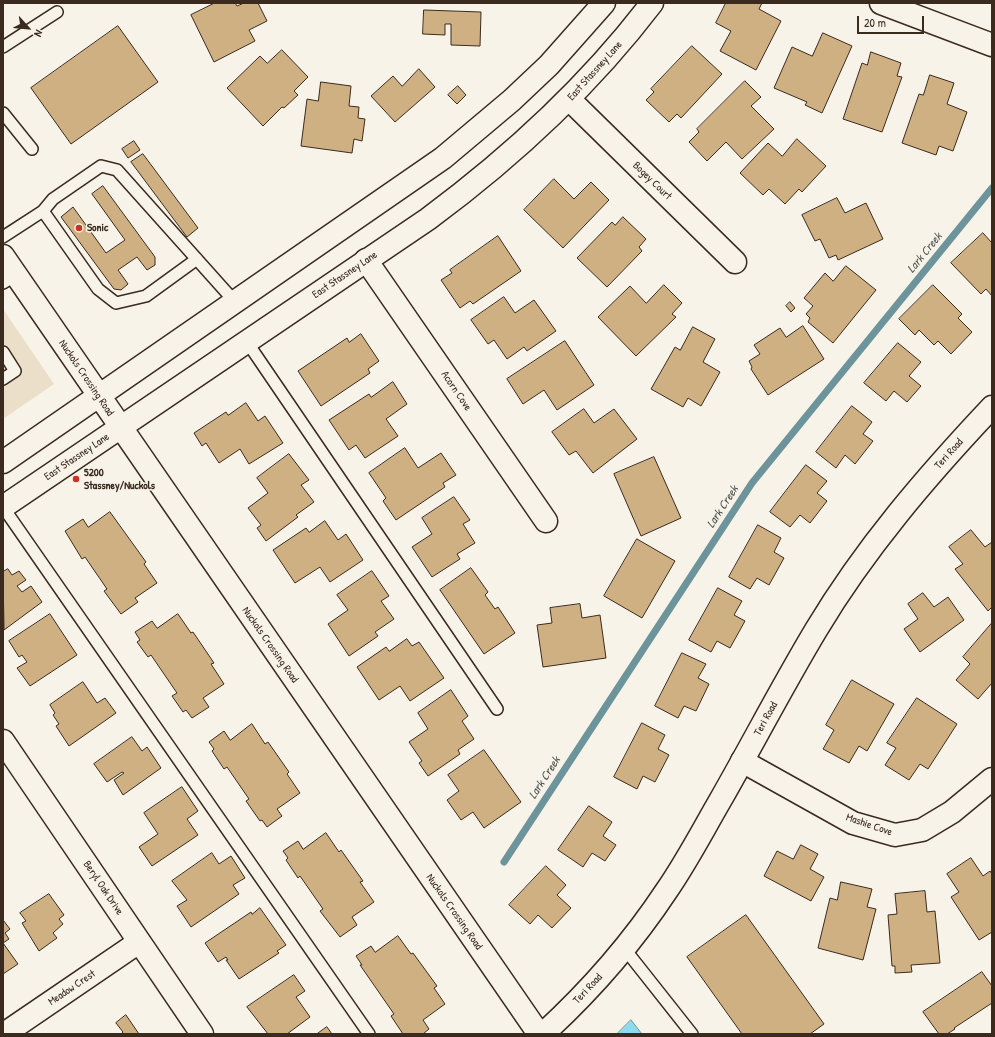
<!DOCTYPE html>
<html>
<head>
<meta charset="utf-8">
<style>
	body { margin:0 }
	#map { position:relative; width:995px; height:1037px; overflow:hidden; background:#f7f3e8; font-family:"Patrick Hand",sans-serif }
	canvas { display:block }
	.frame { position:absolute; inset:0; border:4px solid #3b2a1e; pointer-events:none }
	.north { position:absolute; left:8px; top:8px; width:40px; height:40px; -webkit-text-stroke:3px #f7f3e8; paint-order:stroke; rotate:117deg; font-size:11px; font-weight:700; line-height:16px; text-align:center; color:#3b2a1e }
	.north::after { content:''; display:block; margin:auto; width:14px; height:18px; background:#3b2a1e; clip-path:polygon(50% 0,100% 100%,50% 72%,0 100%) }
	.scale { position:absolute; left:857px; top:16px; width:67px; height:18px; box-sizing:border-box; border:2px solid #3b2a1e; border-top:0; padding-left:5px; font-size:12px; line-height:14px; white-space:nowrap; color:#3b2a1e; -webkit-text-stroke:3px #f7f3e8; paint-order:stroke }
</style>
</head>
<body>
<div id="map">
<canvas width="995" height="1037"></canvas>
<div class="frame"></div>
<div class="north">N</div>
<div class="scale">20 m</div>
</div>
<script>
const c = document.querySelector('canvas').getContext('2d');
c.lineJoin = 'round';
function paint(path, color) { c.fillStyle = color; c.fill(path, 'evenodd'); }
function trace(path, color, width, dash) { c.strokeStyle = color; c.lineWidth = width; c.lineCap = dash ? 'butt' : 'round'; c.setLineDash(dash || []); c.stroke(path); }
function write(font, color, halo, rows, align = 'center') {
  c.font = font + ' "Patrick Hand",sans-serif'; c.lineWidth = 3; c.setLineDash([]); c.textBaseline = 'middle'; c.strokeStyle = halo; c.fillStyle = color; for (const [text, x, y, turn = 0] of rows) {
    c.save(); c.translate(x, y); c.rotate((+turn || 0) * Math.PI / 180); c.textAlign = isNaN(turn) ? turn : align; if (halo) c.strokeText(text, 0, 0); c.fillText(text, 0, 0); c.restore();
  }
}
paint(new Path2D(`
	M3,309L54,384L3,419Z`), '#ebdfca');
const water = new Path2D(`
	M631,1020L642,1034H617Z`);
paint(water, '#8edbee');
trace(water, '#6d949b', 1);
trace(new Path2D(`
	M504,862L752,483L992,188`), '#6d949b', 7);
const building = new Path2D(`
	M215,3H235L237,6L244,3H258L267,21L249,30L255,41L214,62L191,15Z
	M726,3H762L759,9L781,21L756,70L720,51L731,31L716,23Z
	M424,10L481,12L480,46L451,45V24H445V35L423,34Z
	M118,26L158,82L71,144L31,88Z
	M823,33L852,46L822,113L805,105L807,102L774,88L792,47L812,56Z
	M692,46L722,74L681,118L677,114L669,122L646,100L654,92L651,89Z
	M282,50L308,77L294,91L298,95L284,108L282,107L263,126L227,88L260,56L267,63Z
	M871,52L901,63L897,76L902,77L882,132L843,119L862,63L867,65Z
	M419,69L435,87L395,122L371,96L393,76L402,86Z
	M930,75L954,83L947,104L967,112L953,151L939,146L936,155L902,143L919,94L923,95Z
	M745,81L761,97L751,106L774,129L742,159L726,142L707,161L689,142L699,132L697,129Z
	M321,82L351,86L349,106L359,107L358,118L365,119L362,141L354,139L352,153L301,146L307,99L318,101Z
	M458,86L466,95L457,104L448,95Z
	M797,139L826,166L802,192L799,189L785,204L769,189L763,195L740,173L768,143L782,156Z
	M134,141L140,150L128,158L122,149Z
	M143,154L198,228L187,237L131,162Z
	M554,179L574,199L591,182L609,200L563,248L524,210Z
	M103,186L155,257V265L147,270L137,257L118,270L128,284L121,290L114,289L61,217L73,207L106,253L125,240L92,194Z
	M837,198L845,213L866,203L883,239L838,260L836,255L829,258L820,239L815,241L802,215Z
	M623,217L646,239L639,247L642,251L607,287L577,258L612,222L615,225Z
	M983,233L992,243V296L986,289L981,294L951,263Z
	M498,236L521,271L473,304L470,301L460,308L441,280L452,273L450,270Z
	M846,266L876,290L833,343L808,322L810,318L806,314L813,306L804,298L825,273L833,281Z
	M664,285L682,303L672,314L676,317L636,356L598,317L630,286L646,303Z
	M933,285L962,314L958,318L972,332L951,354L938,341L934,345L919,330L915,335L899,319Z
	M504,297L515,313L534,300L556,331L527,351L524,347L507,359L494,340L488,344L471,320Z
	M790,302L795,308L791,312L786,306Z
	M803,326L824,359L768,395L751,369L752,367L749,361L760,354L754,345L780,328L786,337Z
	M693,327L715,339L703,362L720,372L701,406L688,398L683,407L651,389L675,347L680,350Z
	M361,334L379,361L368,369L370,373L321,406L298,371L347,338L349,342Z
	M565,341L594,385L557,410L544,390L523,404L507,379Z
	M898,343L921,362L909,376L921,386L907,402L894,391L886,401L864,383Z
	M393,382L407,404L386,419L398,436L365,458L356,445L349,450L329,420L369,394L371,397Z
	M246,403L258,421L265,416L283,443L249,464L240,449L219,463L206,443L202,446L194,433L226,412L228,415Z
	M852,406L872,422L863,434L873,441L855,464L845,455L836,468L816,452Z
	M584,409L594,423L614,409L637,439L593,473L576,451L569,455L552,432Z
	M405,448L418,468L441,453L456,475L443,483L445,487L396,520L383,501L386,498L369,473Z
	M289,454L309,480L301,485L314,502L296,515L298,517L266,541L257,528L261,525L248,508L268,493L257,478Z
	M654,457L681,518L641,536L614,474Z
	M806,465L827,481L817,493L827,501L810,523L800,515L790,527L770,512Z
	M454,497L470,520L463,524L475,543L457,554L460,559L432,577L412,547L432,534L422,518Z
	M110,512L146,562L144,564L157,583L135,598L138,602L121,614L104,591L107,589L85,557L82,559L65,531L83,519L88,527Z
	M325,521L338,540L346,534L363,560L330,582L320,567L295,583L273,550L306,528L309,532Z
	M758,525L781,538L774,552L784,558L769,585L757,578L750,589L729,577Z
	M971,530L985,547L992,542V607L988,611L955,569L963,564L949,547Z
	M637,539L675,561L642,618L604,596Z
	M471,568L488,592L485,595L495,609L498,607L515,633L484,654L440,590Z
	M8,569L12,575L19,571L26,580L17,586L22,592L31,586L42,602L4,630L3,572Z
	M372,571L389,596L381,601L394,619L375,632L378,636L349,656L328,624L348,610L337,595Z
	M718,588L742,601L734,615L745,621L730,648L717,641L711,652L689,640Z
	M923,593L934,607L948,597L964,620L920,652L904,629L918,619L908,604Z
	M580,604L582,618L600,615L606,658L543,667L537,625L552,623L550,608Z
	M50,614L77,655L30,686L17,668L27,662L22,655L19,657L9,641Z
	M178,614L191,633L193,632L214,663L211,664L224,684L203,698L209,707L192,718L186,710L183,712L172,696L177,693L151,655L148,657L137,642L140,640L135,632L152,621L157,628Z
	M992,623V683L978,699L956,680L970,664L963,657Z
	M407,639L412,646L419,642L444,678L410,701L400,686L379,700L357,667L386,647L389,651Z
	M682,653L706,664L698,678L709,684L696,711L684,706L678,718L655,706Z
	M852,680L894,704L867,751L859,746L849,763L823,749L834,730L826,725Z
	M83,682L97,703L105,698L116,713L69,746L56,726L59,724L53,715L55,713L50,705Z
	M451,690L468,716L462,721L474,739L458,750L460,754L428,776L419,763L422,761L409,742L428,729L418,713Z
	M917,698L957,724L928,769L920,764L909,780L885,765L896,748L887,743Z
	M642,723L665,735L658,749L669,755L655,782L643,776L637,789L614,777Z
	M252,724L265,744L268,742L289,772L287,774L300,793L277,809L282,816L267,827L262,820L260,821L246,801L249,799L227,767L224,769L212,751L214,749L209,742L224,731L230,740Z
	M132,737L142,751L147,747L161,768L123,795L114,780L124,773L122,772L107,782L94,764Z
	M484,750L521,802L484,828L473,812L461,820L447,800L459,791L448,775Z
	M182,787L198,811L187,819L198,835L152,866L139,847L158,834L144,813Z
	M589,806L612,822L603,836L616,845L605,861L592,853L583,867L558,850Z
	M326,833L339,852L341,850L363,881L360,882L374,902L352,917L357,925L340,937L320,911L323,909L300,876L298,878L286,860L288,858L283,851L298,841L303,849Z
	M801,845L818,854L810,869L824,877L811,901L764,876L777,851L793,859Z
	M212,853L219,864L231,856L245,878L233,885L239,894L191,927L177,906L187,900L172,881Z
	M971,858L983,876L990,871L992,874V932L979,940L951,897L959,892L947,874Z
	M546,866L566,885L557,895L571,908L552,928L538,915L530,924L509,905Z
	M841,882L872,889L867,907L876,909L863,960L818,948L830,898L837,900Z
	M925,891L927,912L935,911L940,963L911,965L912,972L895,973V966H892L888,915L897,914L895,894Z
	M49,894L64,915L59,919L63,924L53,933L57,938L39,951L22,923L26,921L20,913Z
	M260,908L286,945L277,951L279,953L239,979L226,960H228L226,957L218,962L205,943L251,912L252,914Z
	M746,915L824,1024L810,1034H742L687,957Z
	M3,920L10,929L5,933L9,939L3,943L18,964L3,974Z
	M398,936L411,954L413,953L437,986L434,988L445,1004L423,1020L429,1029L423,1034H403L391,1016L394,1014L360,965H362L356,956L371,946L375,952Z
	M982,972L992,986V1003L954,1028L955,1029L947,1034H939L923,1012Z
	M294,975L305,991L296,997L310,1017L287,1034H268L247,1007Z
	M126,1015L139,1034H121L123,1032L116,1023Z
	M327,1027L332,1034H317Z`);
paint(building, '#ceb083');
trace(building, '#3b2a1e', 1);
const lane = new Path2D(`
	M3,47L57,12
	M3,113L32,149
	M43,211L98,289L116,303L146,296L197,259
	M3,237L43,211L53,199L101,166L117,170L236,303
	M3,283L16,275
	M247,342L497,709
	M3,352L15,371L3,379
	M3,507L369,1034
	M624,948L692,1034`);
const street = new Path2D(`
	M881,3L992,45
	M570,100L735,262
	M366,260L546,521
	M3,741L202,1034
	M742,761L853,823L895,835L922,830L952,812L992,779
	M4,1034L139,942`);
const secondary = new Path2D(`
	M3,256L539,1034
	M3,462L443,158L512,100L549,65L604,3
	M3,507L428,219C513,156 588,87 652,3
	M543,1034C590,991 632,943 667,890C687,861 703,830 721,799C753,743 783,685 816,630C865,548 927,476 992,407`);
trace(lane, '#3b2a1e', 14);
trace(street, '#3b2a1e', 25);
trace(secondary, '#3b2a1e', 25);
trace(lane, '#f7f3e8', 11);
trace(street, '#f7f3e8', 22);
trace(secondary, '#f7f3e8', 22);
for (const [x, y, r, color] of [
	[79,228,4,"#c8321e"],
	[76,479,4,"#c8321e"]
]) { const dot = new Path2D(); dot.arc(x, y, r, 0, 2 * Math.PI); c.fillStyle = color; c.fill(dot); trace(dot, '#f7f3e8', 1.5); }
write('11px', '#3b2a1e', '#f7f3e8', [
	["East Stassney Lane",595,71,-48],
	["Bogey Court",652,181,44],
	["East Stassney Lane",345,275,-34],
	["Nuckols Crossing Road",86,378,56],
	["Acorn Cove",456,391,56],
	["Teri Road",949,454,-48],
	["East Stassney Lane",77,457,-34],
	["Nuckols Crossing Road",270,645,55],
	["Teri Road",766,719,-61],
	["Mashie Cove",869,825,19],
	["Beryl Oak Drive",103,888,56],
	["Nuckols Crossing Road",454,912,55],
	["Meadow Crest",72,988,-34],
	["Teri Road",588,989,-47]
]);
write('bold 11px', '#3b2a1e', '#f7f3e8', [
	["Sonic",87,228],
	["5200",84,473],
	["Stassney/Nuckols",84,486]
], 'left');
write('italic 12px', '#505652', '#f7f3e8', [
	["Lark Creek",925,253,-51],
	["Lark Creek",723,507,-57],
	["Lark Creek",545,778,-57]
]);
</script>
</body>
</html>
